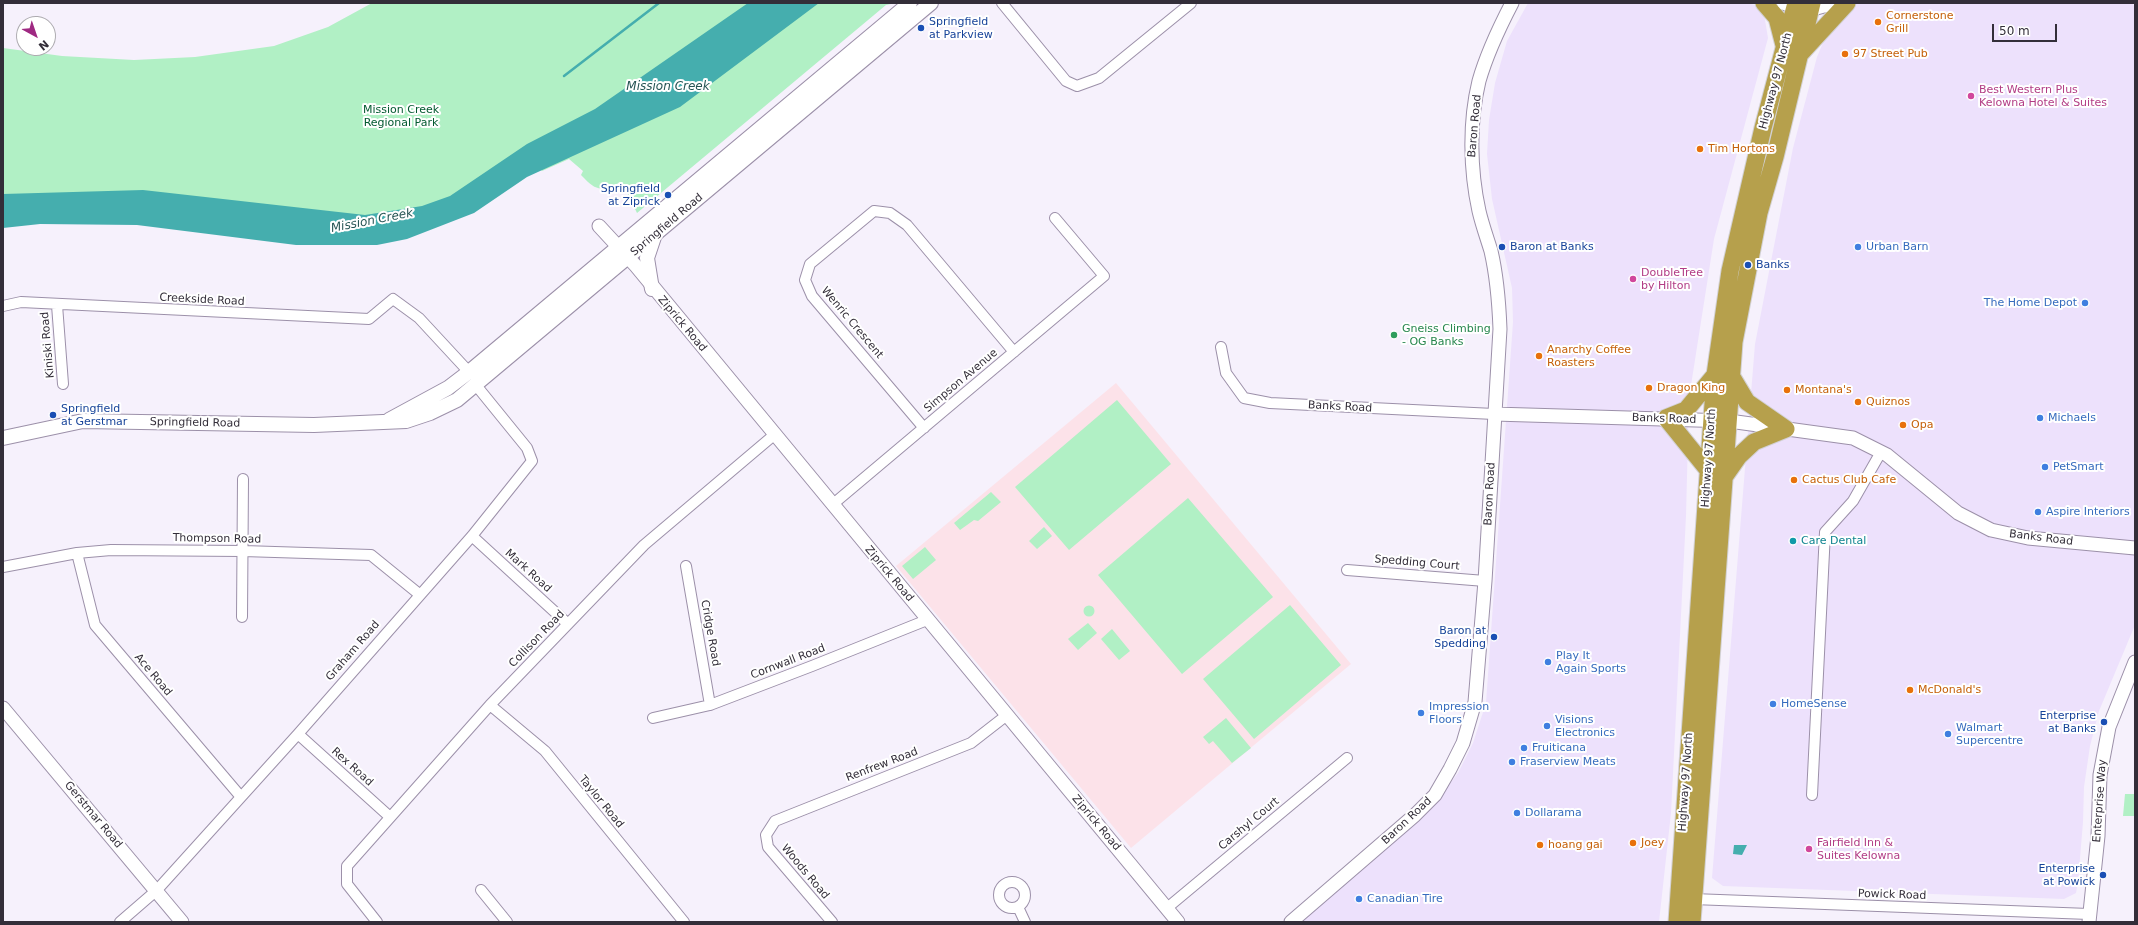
<!DOCTYPE html>
<html>
<head>
<meta charset="utf-8">
<style>
	body { margin:0 }
	#map { position:relative; width:2138px; height:925px; overflow:hidden; background:#f6f1fc; font-family:"DejaVu Sans",sans-serif }
	canvas { display:block }
	.frame { position:absolute; inset:0; border:4px solid #332e39; pointer-events:none }
	.north { position:absolute; left:16px; top:16px; width:40px; height:40px; box-sizing:border-box; background:#fff; border:1px solid #adabb0; border-radius:50%; rotate:140deg; font-size:11px; font-weight:700; line-height:16px; text-align:center; color:#332e39 }
	.north::after { content:''; display:block; margin:auto; width:14px; height:18px; background:#9f2982; clip-path:polygon(50% 0,100% 100%,50% 72%,0 100%) }
	.scale { position:absolute; left:1992px; top:24px; width:65px; height:18px; box-sizing:border-box; border:2px solid #332e39; border-top:0; padding-left:5px; font-size:12px; line-height:14px; white-space:nowrap; color:#332e39; -webkit-text-stroke:3px #fff; paint-order:stroke }
</style>
</head>
<body>
<div id="map">
<canvas width="2138" height="925"></canvas>
<div class="frame"></div>
<div class="north">N</div>
<div class="scale">50 m</div>
</div>
<script>
const c = document.querySelector('canvas').getContext('2d');
c.lineJoin = 'round';
function paint(path, color) { c.fillStyle = color; c.fill(path, 'evenodd'); }
function trace(path, color, width, dash) { c.strokeStyle = color; c.lineWidth = width; c.lineCap = dash ? 'butt' : 'round'; c.setLineDash(dash || []); c.stroke(path); }
function write(font, color, halo, rows, align = 'center') {
  c.font = font + ' "DejaVu Sans",sans-serif'; c.lineWidth = 4; c.setLineDash([]); c.textBaseline = 'middle'; c.strokeStyle = halo; c.fillStyle = color; for (const [text, x, y, turn = 0] of rows) {
    c.save(); c.translate(x, y); c.rotate((+turn || 0) * Math.PI / 180); c.textAlign = isNaN(turn) ? turn : align; if (halo) c.strokeText(text, 0, 0); c.fillText(text, 0, 0); c.restore();
  }
}
paint(new Path2D(`
	M1528,3H1747L1755,5L1764,14L1768,38L1714,239L1689,398L1686,516L1671,813L1659,922H1298L1442,794L1458,773L1473,743L1486,703L1513,322L1512,288L1492,199L1487,154L1489,120L1495,83L1507,41Z
	M1856,3H2132L2135,7V625L2099,711L2090,746L2084,787L2083,822L2078,882L2076,893L2064,899L1723,886L1712,878L1755,344L1793,148L1817,57L1827,33L1840,16Z`), '#ede1fc');
paint(new Path2D(`
	M1116,383L1351,664L1131,848L896,566Z`), '#fce2e9');
paint(new Path2D(`
	M372,3H896L886,5L637,213L622,182C600,190 598,193 581,175L583,171L569,159L542,171L532,159L434,205L370,221L3,199V48L62,56L134,60L195,57L274,46L328,27Z
	M1117,400L1171,464L1069,550L1015,487Z
	M991,492L1001,502L978,521L974,520L960,530L954,523Z
	M1188,498L1273,597L1182,674L1098,575Z
	M1044,527L1052,536L1037,549L1029,541Z
	M925,547L936,560L913,579L902,566Z
	M1290,605L1341,665L1254,739L1203,679Z
	M1083.5 611a5.5 5.5 0 1 1 11 0a5.5 5.5 0 1 1-11 0Z
	M1088,623L1097,633L1078,650L1068,639Z
	M1112,629L1130,651L1119,660L1101,639Z
	M1226,718L1251,748L1232,763L1213,741L1209,744L1203,737Z
	M2125,794H2135V816H2123Z`), '#b1f0c5');
paint(new Path2D(`
	M748,3H819L680,107L527,177L474,213L407,239L377,245H296L137,225L40,224L3,228V194L143,190L365,215L422,206L450,196L527,144L595,109Z
	M1734,845H1747L1742,855L1733,854Z`), '#45aeae');
trace(new Path2D(`
	M564,76L659,3`), '#45aeae', 2.5);
const minor = new Path2D(`
	M1002,3L1066,81L1077,86L1099,78L1191,3
	M57,305L63,384
	M3,306L21,302L369,319L393,299L419,318L469,372
	M1221,347L1226,373L1244,398L1270,403L1494,414
	M924,428L812,296L805,280L810,264L874,211L890,213L907,225L1014,352
	M832,505L1104,276L1055,218
	M472,536L568,624
	M77,553L95,625L241,797
	M686,566L710,705
	M3,567L77,553L111,550L243,551L371,555L419,594
	M1347,570L1485,581
	M242,617L243,479
	M490,705L545,751L684,922
	M653,718L710,705L812,666L927,620
	M298,734L390,817
	M1812,795L1825,532L1853,501L1881,452
	M999 895a13 13 0 1 1 26 0a13 13 0 1 1-26 0Z
	M481,890L507,922
	M1693,899L2089,914
	M1018,907L1025,922
	M1167,908L1347,758
	M120,922L157,890L298,734L472,536L532,461L527,448L475,384
	M377,922L347,884V866L490,705L644,545L774,435
	M832,922L768,847L766,835L775,821L971,743L1007,715`);
const tertiary = new Path2D(`
	M599,226L636,266L1178,922
	M1494,414L1729,421L1853,438L1887,455L1958,513L1991,530L2028,538L2135,548
	M3,708L182,922
	M1291,922L1415,815L1435,795L1450,769L1463,743L1475,702L1485,581L1500,329C1499,303 1497,277 1491,251C1487,238 1482,224 1479,211C1470,170 1469,122 1479,81C1487,53 1499,28 1512,3
	M2089,922L2098,836L2100,775L2109,727L2135,662`);
const secondary = new Path2D(`
	M1784,3L1811,9L1833,3
	M652,289L647,258L654,237
	M389,420L448,388L469,372L910,3
	M3,438L83,421L314,425L406,421L430,413L457,400L931,3`);
const trunk = new Path2D(`
	M1764,3L1777,18L1784,45
	M1801,53L1847,3
	M1732,377L1747,402L1786,429
	M1708,470L1666,418L1686,410L1715,375
	M1725,476L1739,456L1754,442L1786,429
	M1677,922L1715,375L1730,271L1763,128L1796,3
	M1692,922L1734,342L1759,213L1775,157L1812,3`);
trace(minor, '#9c90a9', 12);
trace(tertiary, '#9c90a9', 15);
trace(secondary, '#9c90a9', 16);
trace(trunk, '#d2d1d3', 19);
trace(minor, '#fff', 10);
trace(tertiary, '#fff', 13);
trace(secondary, '#fff', 14);
trace(trunk, '#b6a04c', 17);
for (const [x, y, r, color] of [
	[1878,22,4,"#e8710a"],
	[921,28,4,"#1a4fb4"],
	[1845,54,4,"#e8710a"],
	[1971,96,4,"#d1479c"],
	[1700,149,4,"#e8710a"],
	[668,195,4,"#1a4fb4"],
	[1502,247,4,"#1a4fb4"],
	[1858,247,4,"#3f7fe0"],
	[1748,265,4,"#1a4fb4"],
	[1633,279,4,"#d1479c"],
	[2085,303,4,"#3f7fe0"],
	[1394,335,4,"#2e9e5b"],
	[1539,356,4,"#e8710a"],
	[1649,388,4,"#e8710a"],
	[1787,390,4,"#e8710a"],
	[1858,402,4,"#e8710a"],
	[53,415,4,"#1a4fb4"],
	[2040,418,4,"#3f7fe0"],
	[1903,425,4,"#e8710a"],
	[2045,467,4,"#3f7fe0"],
	[1794,480,4,"#e8710a"],
	[2038,512,4,"#3f7fe0"],
	[1793,541,4,"#0f9aa8"],
	[1494,637,4,"#1a4fb4"],
	[1548,662,4,"#3f7fe0"],
	[1910,690,4,"#e8710a"],
	[1773,704,4,"#3f7fe0"],
	[1421,713,4,"#3f7fe0"],
	[2104,722,4,"#1a4fb4"],
	[1547,726,4,"#3f7fe0"],
	[1948,734,4,"#3f7fe0"],
	[1524,748,4,"#3f7fe0"],
	[1512,762,4,"#3f7fe0"],
	[1517,813,4,"#3f7fe0"],
	[1633,843,4,"#e8710a"],
	[1540,845,4,"#e8710a"],
	[1809,849,4,"#d1479c"],
	[2103,875,4,"#1a4fb4"],
	[1359,899,4,"#3f7fe0"]
]) { const dot = new Path2D(); dot.arc(x, y, r, 0, 2 * Math.PI); c.fillStyle = color; c.fill(dot); trace(dot, '#fff', 1.5); }
write('11px', '#c56008', '#fff', [
	["Cornerstone",1886,16],
	["Grill",1886,29],
	["97 Street Pub",1853,54],
	["Tim Hortons",1708,149],
	["Anarchy Coffee",1547,350],
	["Roasters",1547,363],
	["Dragon King",1657,388],
	["Montana's",1795,390],
	["Quiznos",1866,402],
	["Opa",1911,425],
	["Cactus Club Cafe",1802,480],
	["McDonald's",1918,690],
	["Joey",1641,843],
	["hoang gai",1548,845]
], 'left');
write('11px', '#164399', '#fff', [
	["Springfield",929,22],
	["at Parkview",929,35],
	["Springfield",660,189,"right"],
	["at Ziprick",660,202,"right"],
	["Baron at Banks",1510,247],
	["Banks",1756,265],
	["Springfield",61,409],
	["at Gerstmar",61,422],
	["Baron at",1486,631,"right"],
	["Spedding",1486,644,"right"],
	["Enterprise",2096,716,"right"],
	["at Banks",2096,729,"right"],
	["Enterprise",2095,869,"right"],
	["at Powick",2095,882,"right"]
], 'left');
write('11px', '#332e39', '#fff', [
	["Highway 97 North",1776,81,-75],
	["Baron Road",1475,126,-85],
	["Springfield Road",667,225,-40],
	["Creekside Road",202,300,3],
	["Wenric Crescent",852,323,50],
	["Ziprick Road",682,324,50],
	["Kiniski Road",48,345,-95],
	["Simpson Avenue",961,381,-40],
	["Banks Road",1340,407,3],
	["Banks Road",1664,419,2],
	["Springfield Road",195,423,1],
	["Highway 97 North",1709,458,-86],
	["Baron Road",1490,494,-87],
	["Banks Road",2041,538,7],
	["Thompson Road",217,539,1],
	["Spedding Court",1417,563,5],
	["Mark Road",528,571,42],
	["Ziprick Road",889,574,50],
	["Cridge Road",710,633,80],
	["Collison Road",537,639,-46],
	["Graham Road",353,651,-49],
	["Cornwall Road",788,662,-21],
	["Ace Road",153,675,50],
	["Renfrew Road",882,765,-21],
	["Rex Road",352,767,42],
	["Highway 97 North",1686,782,-86],
	["Enterprise Way",2100,801,-86],
	["Taylor Road",601,802,51],
	["Gerstmar Road",93,815,50],
	["Baron Road",1407,821,-43],
	["Ziprick Road",1096,823,50],
	["Carshyl Court",1249,824,-40],
	["Woods Road",805,872,50],
	["Powick Road",1892,895,2]
]);
write('11px', '#b23c85', '#fff', [
	["Best Western Plus",1979,90],
	["Kelowna Hotel & Suites",1979,103],
	["DoubleTree",1641,273],
	["by Hilton",1641,286],
	["Fairfield Inn &",1817,843],
	["Suites Kelowna",1817,856]
], 'left');
write('11px', '#035930', '#fff', [
	["Mission Creek",401,110],
	["Regional Park",401,123]
]);
write('11px', '#366cbe', '#fff', [
	["Urban Barn",1866,247],
	["The Home Depot",2077,303,"right"],
	["Michaels",2048,418],
	["PetSmart",2053,467],
	["Aspire Interiors",2046,512],
	["Play It",1556,656],
	["Again Sports",1556,669],
	["HomeSense",1781,704],
	["Impression",1429,707],
	["Floors",1429,720],
	["Visions",1555,720],
	["Electronics",1555,733],
	["Walmart",1956,728],
	["Supercentre",1956,741],
	["Fruiticana",1532,748],
	["Fraserview Meats",1520,762],
	["Dollarama",1525,813],
	["Canadian Tire",1367,899]
], 'left');
write('11px', '#27864d', '#fff', [
	["Gneiss Climbing",1402,329],
	["- OG Banks",1402,342]
], 'left');
write('11px', '#0d838f', '#fff', [
	["Care Dental",1801,541]
], 'left');
write('italic 12px', '#265454', '#fff', [
	["Mission Creek",668,87],
	["Mission Creek",372,221,-11]
]);
</script>
</body>
</html>
